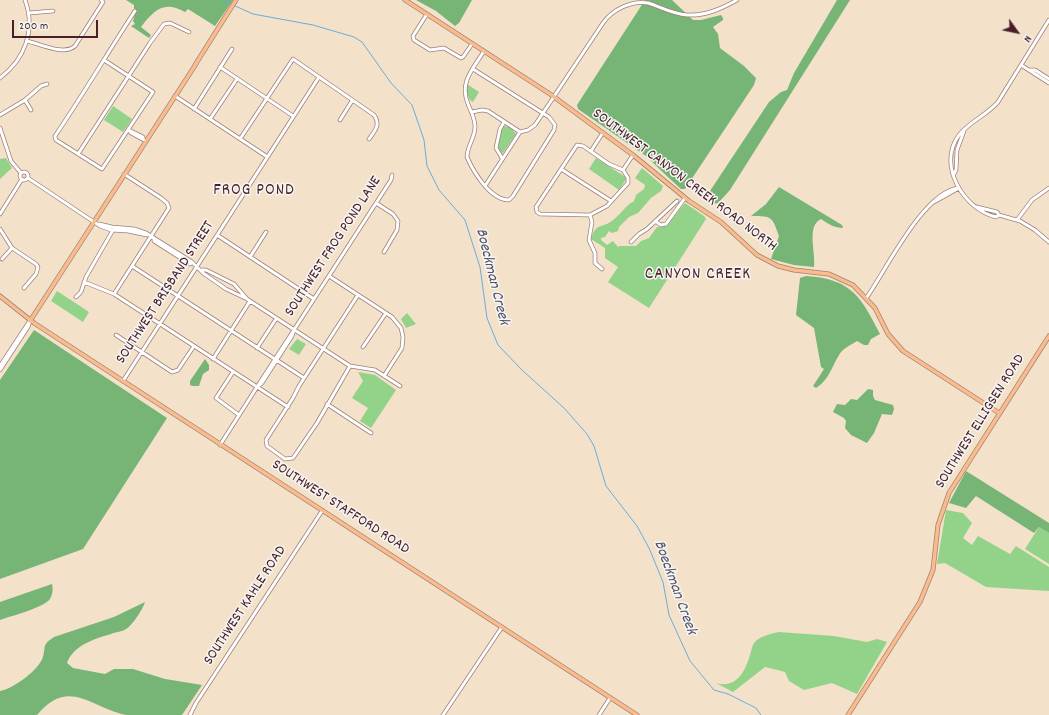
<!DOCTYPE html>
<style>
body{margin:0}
#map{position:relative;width:1049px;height:715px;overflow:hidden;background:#f3e1c9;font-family:Dekko,sans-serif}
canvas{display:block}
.north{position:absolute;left:997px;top:12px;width:40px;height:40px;-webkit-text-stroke:3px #f6f6f2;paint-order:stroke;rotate:123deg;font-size:11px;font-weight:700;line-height:16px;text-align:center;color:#4a1f2b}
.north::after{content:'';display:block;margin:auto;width:14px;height:18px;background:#4a1f2b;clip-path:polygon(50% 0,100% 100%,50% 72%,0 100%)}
.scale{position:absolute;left:12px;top:20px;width:86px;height:18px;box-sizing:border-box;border:2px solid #4a1f2b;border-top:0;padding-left:5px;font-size:12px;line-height:14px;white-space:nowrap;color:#4a1f2b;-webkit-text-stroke:3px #f6f6f2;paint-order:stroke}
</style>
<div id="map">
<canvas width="1049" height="715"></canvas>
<div class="north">N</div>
<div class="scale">200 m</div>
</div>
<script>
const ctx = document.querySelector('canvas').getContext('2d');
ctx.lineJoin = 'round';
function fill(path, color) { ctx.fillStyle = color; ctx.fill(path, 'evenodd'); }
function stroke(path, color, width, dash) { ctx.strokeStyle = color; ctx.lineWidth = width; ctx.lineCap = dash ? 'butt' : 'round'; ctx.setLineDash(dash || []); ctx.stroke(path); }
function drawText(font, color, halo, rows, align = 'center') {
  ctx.font = font + ' Dekko,sans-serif'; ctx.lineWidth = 3; ctx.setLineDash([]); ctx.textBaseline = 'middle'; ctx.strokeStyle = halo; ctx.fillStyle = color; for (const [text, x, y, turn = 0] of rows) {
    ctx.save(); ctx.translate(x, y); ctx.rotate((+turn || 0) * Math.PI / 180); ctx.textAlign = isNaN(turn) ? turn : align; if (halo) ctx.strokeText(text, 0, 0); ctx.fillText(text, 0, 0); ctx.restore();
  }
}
const green = new Path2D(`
 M467 84 479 92 473 102 470 100 466 92Z
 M113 106 132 119 123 132 104 120Z
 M503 126 510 127 516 134 503 153 498 152 499 138Z
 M6 158 12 168 0 179V159Z
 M596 158 627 178 619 190 589 169Z
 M642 168 663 186 661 191 651 198 638 213 629 217 619 227 618 231 612 233 609 231 605 237 601 238V240L607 245 613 241 618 247 620 246H636L641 241 649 238 657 227 666 226 685 203 704 216 706 219 649 308 608 282 618 267 605 258V248L591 239C596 222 602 229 613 220 621 214 625 206 634 201L636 195 644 189 645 185 635 178Z
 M57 291 89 312 83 322 51 301Z
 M407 313 416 324 406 328 401 319Z
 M297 339 306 344 299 355 289 349Z
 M358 372 375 375 396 390 371 428 360 421 368 408 352 398 363 381Z
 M946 510 963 513 972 523 963 538 972 545 978 536 1010 554 1016 546 1049 567V591L986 587 945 563 937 564Z
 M1039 527 1049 533V564L1025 549Z
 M779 632 834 636 867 642 877 639 887 642 857 694 832 683 804 690 789 681 785 672 765 667 733 692 716 683C736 689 745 672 750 655 751 652 752 646 754 643 760 636 770 634 779 632Z`);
const forest = new Path2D(`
 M126 0H233L215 26 188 9 185 12C164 0 154 10 141 27L151 35 149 38 131 26 135 24 133 21 136 10 134 8V5Z
 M416 0H472L459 23 455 26 436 11Z
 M645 0H672L693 20H701L721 15 723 18V20L713 27 718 34 720 48 744 66 756 78 754 85 685 189H681L669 178 646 156 578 109 577 105Z
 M837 0H850L730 190 718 203 713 204 707 200 708 194 769 102 781 92 787 90 794 73Z
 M779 187 842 225 843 228C835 228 828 224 821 219 806 226 816 252 814 267L794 265 771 259 779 236C772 217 773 216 751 216L766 204Z
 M806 276C852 279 861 297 880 334L871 339 868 345H864L857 341C851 345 843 348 839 355 832 366 829 380 816 388L813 386 824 369 821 367 814 328 796 315 800 278Z
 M34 330 167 418 83 549 0 579V380Z
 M205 359 209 365V370L203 374 199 386H193L190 385V381Z
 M868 389 873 390V396L875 400 893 405 894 409 892 415 882 414 874 433 867 443 851 435 845 428 846 421 844 418 833 412 837 404 845 405 851 399 857 400Z
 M966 471 1049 523V533L1039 527 1034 533 976 496 966 508 949 503Z
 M52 584C53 589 53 594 50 599 43 608 11 616 0 620V602Z
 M145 602C143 609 132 626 126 629 122 632 115 632 111 634 93 639 73 646 67 663L73 668 105 674 114 669H133L165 679 202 685 182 715C167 715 140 715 126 715 90 707 68 677 37 715H0V691C13 689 39 670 43 657 46 645 42 645 54 637L114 617Z`);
const stream = new Path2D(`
 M222 0 253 14 313 25 354 37 362 42 391 83 412 105 424 140 427 166 439 190 465 220 480 267 487 318 498 345 522 370 564 408 587 434 594 446 606 486 637 526 649 548 663 582 669 615 690 661 714 690 728 694 756 708 761 715`);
const minor = new Path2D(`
 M29 13 53 11
 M427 14 413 36 414 40 430 50 444 48 461 58 463 57 472 44
 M27 41C40 44 64 56 75 46L103 2 101 0
 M104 60 153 92 102 169 56 140 55 137V136C83 95 108 52 135 11
 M1021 65 1049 83
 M220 67 293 116
 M473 69 549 117 555 125 554 130 513 196 509 200C490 200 473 171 467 157 467 146 475 138 475 127 475 118 471 112 468 104 459 82 473 69 484 51
 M1030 70H1035L1049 79
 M0 78C25 59 36 30 25 0
 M175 96 266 156
 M25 100 31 110
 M194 109 232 49
 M472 112 482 110 488 111 520 132
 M0 115 25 100 41 86 47 84
 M210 119 237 79
 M340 120 352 101
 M0 128 11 161 21 173
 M129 130 131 133 146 141
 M129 130 143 137V139
 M520 132 528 130 535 125 603 23C612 10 631 0 648 3 661 7 672 14 687 15 705 16 721 9 737 0
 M240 139 293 59 374 115C381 124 375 131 369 139
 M577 145 583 146 609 164 623 170 628 178V183L607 206 590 215 540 214 537 212 536 207Z
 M591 151 602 134
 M78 154 150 43 164 24 170 23 189 32
 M502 158 496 148 500 129 504 122
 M561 169 611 201
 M623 170 633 155
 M20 176a4 4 0 1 1 8 0a4 4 0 1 1-8 0Z
 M954 174 956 170 957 150 964 131
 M28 178 100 226 111 230 128 231 147 235
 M485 186 520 132
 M934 202 959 188
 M376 203 393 214 398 221 397 230 384 252
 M977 207 997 212 999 215 1020 221 1035 230 1049 242
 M0 214 22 179
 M590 215 592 222 589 240 595 253V263L602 269
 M999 215 996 217C965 210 936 166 959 135 969 122 987 115 998 102L1049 20
 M1017 220 1032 200 1049 188
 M655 221 661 225 666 224 685 198
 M99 224 112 227 134 229 146 233 192 262 203 273 226 289 247 299 350 366 375 370 400 386
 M0 229 12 248 36 264 38 267 36 274 24 288
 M217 235 314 299
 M154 239V241L190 264 192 263
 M631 242 639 234 647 229 677 201
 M250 257 266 232
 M2 259 12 248
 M132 266 304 378
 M201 270H206L234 284 247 299
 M329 276 392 317 401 328 403 337 402 348 384 376
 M84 282 114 294 288 407
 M114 294 169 208 167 203 161 198 124 174
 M76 297 81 292 86 277 113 230
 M867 297C886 270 924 191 959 188
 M294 330 292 336 262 383 257 387 391 180 392 175
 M116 335 172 372 178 370 194 346
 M363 347 386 313
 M257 348 276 319
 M213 359 250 301
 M0 366 29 322
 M350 366 317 423 293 458 285 459 267 446 266 440 293 398 299 386 358 295
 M0 370 28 327 30 321
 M233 372 216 398 239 415
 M123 381 319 77
 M327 404 371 433
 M220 445 257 387
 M190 715 196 703 322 511
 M443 715 502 627
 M599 715 610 698`);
const major = new Path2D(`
 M405 0 550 94 633 155 689 201 721 222 757 255 778 266 794 270 829 274 853 285 875 308 888 334 903 351 999 413
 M195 65 236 0
 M0 296 34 323 637 715
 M30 321 196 64
 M848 715 920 602 933 570 938 525 949 493 1049 336`);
const streetNames = [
 ["SOUTHWEST CANYON CREEK ROAD NORTH",684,181,37],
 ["SOUTHWEST FROG POND LANE",334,247,-57],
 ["SOUTHWEST BRISBAND STREET",166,293,-57],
 ["SOUTHWEST ELLIGSEN ROAD",981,422,-58],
 ["SOUTHWEST STAFFORD ROAD",340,508,33],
 ["SOUTHWEST KAHLE ROAD",246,606,-57]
];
const waterNames = [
 ["Boeckman Creek",491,277,76],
 ["Boeckman Creek",674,588,70]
];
const quarterNames = [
 ["FROG POND",254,192],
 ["CANYON CREEK",698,276]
];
fill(green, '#93d389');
fill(forest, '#76b575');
stroke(stream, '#67addd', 1);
stroke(minor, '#9e807a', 4.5);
stroke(major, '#9e807a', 5);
stroke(minor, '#fff', 3);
stroke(major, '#fabc8b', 3.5);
drawText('15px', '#4a1f2b', '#f6f6f2', streetNames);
drawText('italic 16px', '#545169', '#f6f6f2', waterNames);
ctx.letterSpacing = '1px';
drawText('17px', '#4a1f2b', '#f6f6f2', quarterNames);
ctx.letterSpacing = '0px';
</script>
